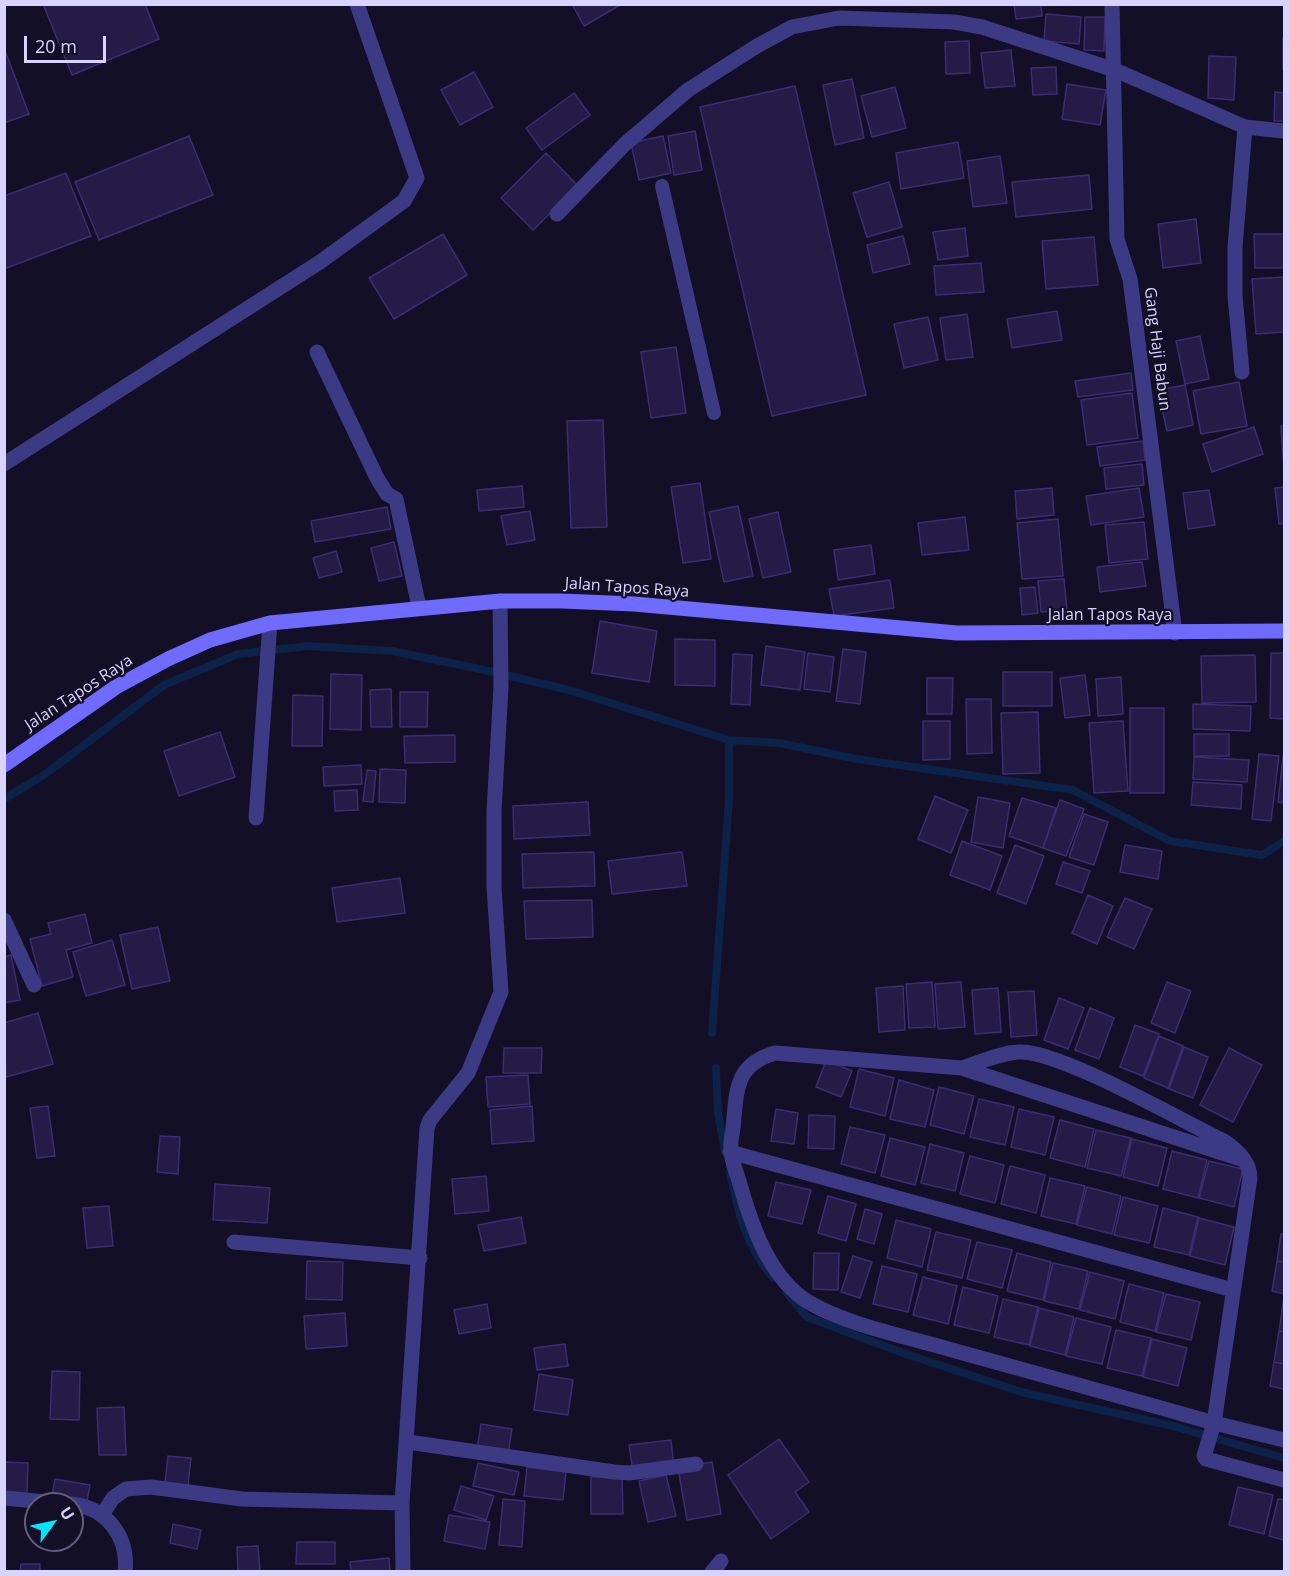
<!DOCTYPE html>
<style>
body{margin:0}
#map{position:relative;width:1289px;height:1576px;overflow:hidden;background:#130f26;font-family:"Open Sans",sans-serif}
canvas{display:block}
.frame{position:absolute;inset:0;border:6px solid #d9d4ff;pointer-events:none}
.north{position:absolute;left:24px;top:1492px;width:60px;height:60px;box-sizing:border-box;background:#130f26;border:2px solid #625e7d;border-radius:50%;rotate:57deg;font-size:16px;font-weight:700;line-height:24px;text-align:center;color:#d9d4ff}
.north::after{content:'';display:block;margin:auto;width:21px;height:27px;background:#00e5ff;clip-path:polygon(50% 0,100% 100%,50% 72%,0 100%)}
.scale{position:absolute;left:24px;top:36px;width:82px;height:27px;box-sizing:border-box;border:3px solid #d9d4ff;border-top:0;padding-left:8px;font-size:18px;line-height:21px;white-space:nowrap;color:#d9d4ff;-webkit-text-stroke:4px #130f26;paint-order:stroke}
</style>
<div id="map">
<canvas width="1289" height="1576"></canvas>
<div class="frame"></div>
<div class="north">U</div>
<div class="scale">20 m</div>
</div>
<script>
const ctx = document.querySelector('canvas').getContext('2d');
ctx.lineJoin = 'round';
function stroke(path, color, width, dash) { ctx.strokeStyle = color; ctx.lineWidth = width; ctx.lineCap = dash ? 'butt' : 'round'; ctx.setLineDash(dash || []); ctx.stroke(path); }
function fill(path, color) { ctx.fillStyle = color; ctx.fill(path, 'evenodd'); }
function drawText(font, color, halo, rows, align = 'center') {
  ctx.font = font + ' "Open Sans",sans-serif'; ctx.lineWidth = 4.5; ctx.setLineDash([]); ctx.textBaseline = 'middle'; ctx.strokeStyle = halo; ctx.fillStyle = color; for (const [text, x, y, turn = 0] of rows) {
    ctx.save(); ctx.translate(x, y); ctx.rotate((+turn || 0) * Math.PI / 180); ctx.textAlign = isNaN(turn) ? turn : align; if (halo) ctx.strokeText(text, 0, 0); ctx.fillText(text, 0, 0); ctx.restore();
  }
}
const stream = new Path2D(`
 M4 799 44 775 164 685 238 654 308 646 392 651 480 669 569 690 729 740 779 743 857 759 1073 790 1170 841 1262 855 1284 841
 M712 1033 729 800V740
 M716 1068 718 1113 725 1151
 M730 1172C738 1213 746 1246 773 1278
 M786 1292 807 1317 903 1353 1021 1392 1173 1426 1284 1458`);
const building = new Path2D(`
 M43 4H145L159 39 72 75Z
 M572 4H622L584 26Z
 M1014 4H1041L1042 16 1016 19Z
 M1046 14 1081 17 1079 44 1044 41Z
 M1085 17H1105L1104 51 1084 50Z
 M1283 38H1284V70H1283Z
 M969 41 970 73 946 74 945 42Z
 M4 48 29 114 4 123Z
 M1011 50 1015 86 985 88 981 53Z
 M1209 56 1236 57 1234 100 1208 98Z
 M1056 67 1057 94 1033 95 1031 68Z
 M474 72 493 107 460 125 441 90Z
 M852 79 864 138 835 145 823 85Z
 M1067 84 1106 90 1100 125 1062 119Z
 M795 86 866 395 772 416 700 107Z
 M895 87 906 128 872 137 861 96Z
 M1275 92 1284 93V121H1274Z
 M574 93 590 115 542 150 526 128Z
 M695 131 702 170 674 175 668 136Z
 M189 136 213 195 99 240 75 182Z
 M663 136 671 173 639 180 631 143Z
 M958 142 964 178 901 189 896 153Z
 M546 153 578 186 533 230 501 198Z
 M1000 156 1007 203 973 207 967 161Z
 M66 173 91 236 4 269V196Z
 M1089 175 1092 209 1016 217 1012 182Z
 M889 182 902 227 867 237 853 193Z
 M1196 219 1201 263 1163 268 1158 224Z
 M965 228 968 256 938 260 933 232Z
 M443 234 467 275 394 319 369 278Z
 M1254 234H1284V268H1255Z
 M903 236 910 264 873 273 867 245Z
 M1094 237 1098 285 1046 289 1042 241Z
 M981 263 984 292 936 295 934 266Z
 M1284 277V332L1256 334 1252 279Z
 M1057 311 1062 340 1012 348 1007 319Z
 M967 314 973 357 946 360 940 318Z
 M928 317 938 360 904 368 894 324Z
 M1200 336 1209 379 1185 384 1176 341Z
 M676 347 686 413 651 418 641 352Z
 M1131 373 1133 390 1078 397 1075 381Z
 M1239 382 1247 426 1201 434 1193 391Z
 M1185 385 1193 425 1167 431 1158 390Z
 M1132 393 1138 438 1087 445 1081 400Z
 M603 420 607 527 571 528 567 421Z
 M1281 426H1284V472Z
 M1254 427 1263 454 1212 472 1203 444Z
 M1143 441 1145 460 1100 466 1097 447Z
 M1142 464 1144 485 1106 489 1104 468Z
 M700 483 711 559 683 563 671 487Z
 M522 486 524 507 479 511 477 490Z
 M1284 487V524H1279L1275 488Z
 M1052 488 1054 515 1017 519 1015 491Z
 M1139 488 1144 517 1091 525 1086 496Z
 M1209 490 1215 525 1188 529 1183 493Z
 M738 506 753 576 724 582 709 512Z
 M387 507 391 529 315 542 311 521Z
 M530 511 535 540 507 545 501 516Z
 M778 512 791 572 763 578 749 519Z
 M965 517 969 550 922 555 918 523Z
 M1058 519 1063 576 1022 579 1017 523Z
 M1144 522 1148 559 1109 563 1105 525Z
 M394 542 402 576 379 581 371 548Z
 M871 545 875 574 838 580 834 550Z
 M336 551 342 572 319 578 313 558Z
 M1142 562 1146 586 1100 592 1097 567Z
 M1064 579 1067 610 1041 612 1038 581Z
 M890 580 894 608 834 616 829 589Z
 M1035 587 1038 613 1022 615 1020 588Z
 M600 621 657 631 649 682 592 673Z
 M675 639 715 640V686L675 685Z
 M766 646 805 652 800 690 761 685Z
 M843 649 866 652 860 704 836 701Z
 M808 653 834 657 830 692 804 689Z
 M1271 653H1284V719L1270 718Z
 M733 654 752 655 750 705 731 704Z
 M1255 655 1256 702 1202 703 1201 656Z
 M1003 672H1052V706H1003Z
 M331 674 362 675 361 730 330 729Z
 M1085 675 1090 715 1065 718 1060 678Z
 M1121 677 1123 714 1098 716 1096 679Z
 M927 678H953L952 714H927Z
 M391 689 392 727H371L370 690Z
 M400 692H428L427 727H400Z
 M293 695 323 696 322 746H292Z
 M966 699H991L992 753 967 754Z
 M1193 704 1251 706 1250 731 1193 729Z
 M1130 708H1164V793H1130Z
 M1038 712 1040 773 1003 774 1001 713Z
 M923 721H950V759L923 760Z
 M1123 721 1128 791 1094 793 1089 723Z
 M220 732 235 777 179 796 164 751Z
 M1194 734H1229V756H1194Z
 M455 735V762L405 763 404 736Z
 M1284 748V803L1278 802Z
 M1259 754 1279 756 1271 821 1252 819Z
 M1194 757 1249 760 1247 782 1193 779Z
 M361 765 362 784 324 786 323 767Z
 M380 769 406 770 405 803 379 802Z
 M367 770 376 771 373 802 363 801Z
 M1193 782 1242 785 1241 809 1191 805Z
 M357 790 358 810 335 811 334 791Z
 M935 796 968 810 951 853 918 839Z
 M978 797 1010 803 1003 848 971 842Z
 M1022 798 1056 808 1043 848 1009 836Z
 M1060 800 1084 809 1066 856 1043 848Z
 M588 802 590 835 514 839 513 806Z
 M1084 814 1108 822 1094 865 1069 857Z
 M962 841 1002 856 990 890 950 875Z
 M1015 845 1044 856 1026 904 997 893Z
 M1125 845 1162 851 1158 879 1120 872Z
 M594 852 595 886 523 888 522 854Z
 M682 852 687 886 612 894 608 861Z
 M1063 862 1090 871 1082 893 1056 884Z
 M400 878 405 913 337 922 332 888Z
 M1088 895 1113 906 1097 944 1072 933Z
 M1125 898 1152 909 1134 949 1107 937Z
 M592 900 593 937 526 939 524 901Z
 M85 914 92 943 66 950 73 977 42 986 30 939 51 934 48 923Z
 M158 927 170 981 132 989 120 935Z
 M112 940 125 985 86 996 73 952Z
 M11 955 20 1000 4 1003V957Z
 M932 982 935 1027 909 1028 906 984Z
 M961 982 965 1027 938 1029 935 984Z
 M1167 982 1191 991 1175 1033 1151 1023Z
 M903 986 905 1030 879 1032 876 988Z
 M998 988 1001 1032 975 1034 972 990Z
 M1034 991 1037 1035 1011 1037 1008 992Z
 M1059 998 1084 1008 1068 1049 1044 1040Z
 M1090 1008 1114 1018 1099 1059 1075 1050Z
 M38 1013 53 1064 6 1077 4 1023Z
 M1135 1025 1159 1034 1143 1076 1120 1067Z
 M1159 1036 1183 1046 1168 1088 1144 1078Z
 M1184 1047 1208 1057 1193 1098 1169 1089Z
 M504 1048H542L541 1073H503Z
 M1229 1048 1262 1065 1233 1122 1200 1105Z
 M826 1060 852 1071 841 1097 816 1087Z
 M859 1069 894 1078 885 1116 850 1107Z
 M528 1075 530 1104 488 1107 486 1077Z
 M899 1080 934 1090 925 1127 890 1119Z
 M939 1087 974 1096 964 1134 930 1125Z
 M979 1099 1014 1107 1005 1145 970 1137Z
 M48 1106 55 1156 37 1158 30 1108Z
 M532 1106 534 1141 492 1144 490 1110Z
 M776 1109 798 1113 794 1144 771 1141Z
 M1019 1109 1054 1117 1045 1155 1011 1147Z
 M809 1115 835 1116 834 1149 808 1148Z
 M1060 1120 1094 1129 1085 1167 1050 1158Z
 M850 1127 885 1135 875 1173 841 1164Z
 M1096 1130 1131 1138 1121 1176 1087 1168Z
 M160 1136 180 1137 178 1174 157 1172Z
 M890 1138 925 1147 915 1185 881 1176Z
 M1132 1139 1167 1148 1158 1186 1123 1177Z
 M930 1144 964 1153 955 1191 921 1183Z
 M1172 1151 1207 1160 1198 1198 1163 1189Z
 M970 1156 1004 1165 995 1203 960 1194Z
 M1209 1161 1243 1169 1234 1207 1199 1198Z
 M1010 1166 1045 1175 1036 1213 1001 1204Z
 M486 1176 489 1211 455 1214 452 1179Z
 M1050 1178 1085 1186 1076 1224 1041 1216Z
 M776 1182 811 1190 802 1224 768 1216Z
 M215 1184 270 1188 267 1223 213 1220Z
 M1087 1187 1121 1196 1112 1234 1077 1225Z
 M828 1196 856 1204 846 1241 818 1233Z
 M1123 1197 1158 1206 1149 1243 1114 1235Z
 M109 1206 113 1246 87 1248 83 1208Z
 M1163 1208 1198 1217 1189 1255 1154 1247Z
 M865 1209 882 1214 874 1244 857 1239Z
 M521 1217 526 1243 484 1251 478 1225Z
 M1199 1218 1234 1227 1225 1265 1190 1256Z
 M896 1220 931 1229 922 1267 887 1258Z
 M936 1232 971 1240 962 1278 927 1270Z
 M1281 1234H1284V1262L1277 1261Z
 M977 1242 1012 1250 1002 1288 967 1279Z
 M814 1253H839L838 1290 813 1289Z
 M1017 1253 1051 1262 1043 1300 1007 1291Z
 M853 1256 872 1262 860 1298 841 1292Z
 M307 1261 343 1262 342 1300 306 1299Z
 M1277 1261 1284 1262V1294L1272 1291Z
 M1053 1263 1088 1271 1079 1309 1044 1301Z
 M882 1266 917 1274 908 1312 873 1304Z
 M1090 1272 1124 1281 1115 1319 1080 1310Z
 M923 1277 957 1286 948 1324 913 1315Z
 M1129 1284 1164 1293 1155 1331 1120 1322Z
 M963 1287 998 1296 989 1333 954 1325Z
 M1166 1294 1200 1302 1191 1340 1156 1332Z
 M1284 1297V1332L1279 1331Z
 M1003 1299 1038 1307 1029 1345 994 1337Z
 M487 1304 491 1328 459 1334 454 1310Z
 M1039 1308 1074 1317 1065 1355 1030 1346Z
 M345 1313 347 1346 306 1349 304 1316Z
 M1076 1318 1111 1327 1102 1364 1066 1356Z
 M1116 1330 1151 1338 1142 1376 1107 1368Z
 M1279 1331 1284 1332V1364L1274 1362Z
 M1152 1339 1187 1348 1178 1386 1143 1377Z
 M565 1344 568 1366 537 1370 534 1348Z
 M1274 1362 1284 1364V1389L1270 1386Z
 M52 1371 80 1372 79 1420 50 1419Z
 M539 1374 573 1380 568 1415 534 1410Z
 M124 1407 126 1455H99L97 1408Z
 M481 1424 512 1429 508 1454 477 1449Z
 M779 1439 809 1482 795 1492 809 1512 771 1539 728 1475Z
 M671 1440 674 1466 633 1471 629 1445Z
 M168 1456 191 1458 188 1485 165 1483Z
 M4 1462 28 1463 27 1493 4 1492Z
 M712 1462 721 1514 687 1520 678 1468Z
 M478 1463 519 1472 514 1495 473 1486Z
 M527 1467 566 1472 563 1500 524 1496Z
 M666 1475 676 1516 648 1522 639 1481Z
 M591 1477H622L623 1514H591Z
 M55 1479 90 1485 87 1501 52 1495Z
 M461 1486 494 1496 486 1520 454 1510Z
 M1238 1487 1273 1495 1264 1534 1229 1525Z
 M503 1499 525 1501 522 1547 499 1545Z
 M1278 1499 1284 1500V1540L1269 1536Z
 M449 1515 490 1522 485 1549 444 1541Z
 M173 1524 201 1530 197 1549 170 1543Z
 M297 1542H335V1564H296Z
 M258 1546 260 1572H238L237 1547Z
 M389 1558 390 1572H351L350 1562Z
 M21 1564H40V1572H20Z`);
const service = new Path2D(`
 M662 186 714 413`);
const minor = new Path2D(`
 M1112 4 1117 239 1130 279 1175 633
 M557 214 625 144 688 90 757 46 792 27 839 18 954 22 982 27 1115 70 1245 127 1284 131
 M317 352 377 478 387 494 396 499 419 607
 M1242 372 1235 296V247L1245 127
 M4 464 320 262 404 201 417 178 357 4
 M256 818 270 623
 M4 920 34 985
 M962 1068C980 1062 1000 1053 1019 1052 1059 1050 1182 1121 1224 1141 1236 1149 1250 1162 1250 1178L1214 1423C1127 1398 1040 1374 952 1350 908 1337 850 1326 810 1303 769 1279 751 1224 739 1181 736 1171 731 1160 731 1150 730 1143 732 1135 733 1128 737 1091 734 1065 775 1053L962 1068 1244 1160
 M730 1152 1233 1290
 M234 1242 420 1258
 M1284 1440 1214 1423 1204 1456 1206 1459 1284 1480
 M408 1442 614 1472 629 1473 696 1464
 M4 1498 67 1504
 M72 1504C107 1508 129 1537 125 1572
 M102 1515 113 1498 126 1489 151 1487 242 1499 402 1503
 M403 1572 402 1503 427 1128 430 1120 468 1073 501 992 494 887V811L501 687 500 601
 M712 1572 721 1561`);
const secondary = new Path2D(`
 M4 765 116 687 168 659 210 640 270 623 500 601H562L634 604 957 633 1284 631`);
const streetNames = [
 ["Gang Haji Babun",1157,349,83],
 ["Jalan Tapos Raya",627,588,4],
 ["Jalan Tapos Raya",1110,615],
 ["Jalan Tapos Raya",79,693,-33]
];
stroke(stream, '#0c2248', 8);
fill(building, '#241b47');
stroke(building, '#3b2d73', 1.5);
stroke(service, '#3d3a85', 14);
stroke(minor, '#3d3a85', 15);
stroke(secondary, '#6f6bff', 15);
drawText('16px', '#d9d4ff', '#130f26', streetNames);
</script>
